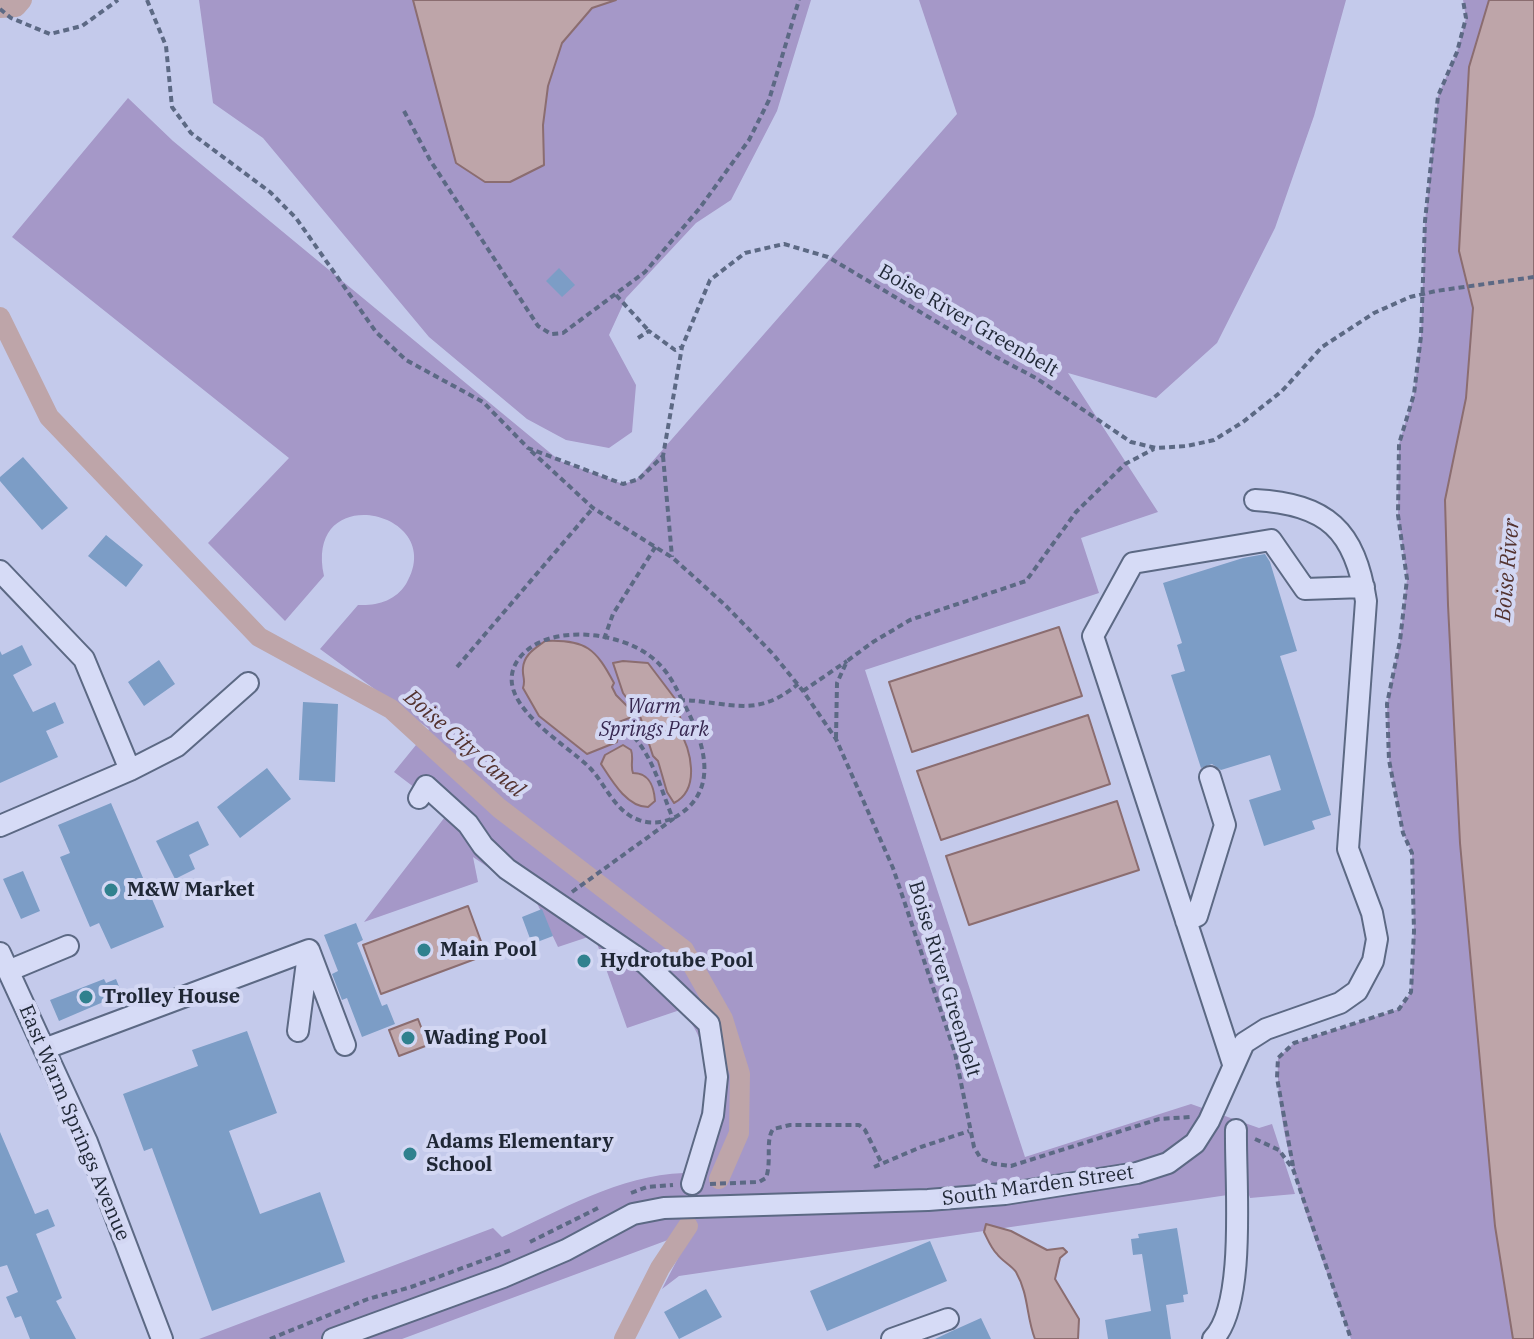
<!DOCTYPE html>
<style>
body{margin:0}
canvas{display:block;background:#c4caeb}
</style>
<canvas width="1534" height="1339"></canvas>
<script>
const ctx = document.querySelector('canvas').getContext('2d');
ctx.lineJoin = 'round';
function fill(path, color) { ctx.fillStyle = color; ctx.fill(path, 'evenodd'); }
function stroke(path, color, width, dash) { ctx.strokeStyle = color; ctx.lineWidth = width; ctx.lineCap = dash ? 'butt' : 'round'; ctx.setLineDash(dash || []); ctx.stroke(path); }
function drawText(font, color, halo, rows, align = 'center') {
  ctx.font = font + ' "IBM Plex Serif",serif'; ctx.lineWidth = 8; ctx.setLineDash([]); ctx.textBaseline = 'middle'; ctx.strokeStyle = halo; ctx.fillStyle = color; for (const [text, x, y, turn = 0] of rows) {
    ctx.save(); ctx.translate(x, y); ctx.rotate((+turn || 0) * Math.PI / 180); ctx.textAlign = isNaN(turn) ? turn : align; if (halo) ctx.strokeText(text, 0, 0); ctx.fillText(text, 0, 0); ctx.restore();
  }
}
const green = new Path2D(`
 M199 0H811L777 111 731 200 696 223 626 298 609 335 636 385 632 432 609 448 566 440 527 419 429 337 263 138 213 103Z
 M919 0H1346L1314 116 1275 228 1217 343 1156 398 1068 373 1158 512 1081 538 1099 593 865 670 1025 1157 1191 1104 1259 1128 1272 1124 1295 1194 1250 1198 1248 1192 679 1276 662 1289 692 1231 402 1339H199L493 1228 502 1237C560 1211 619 1175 684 1173 700 1122 726 1054 680 1010L627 1028 594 935 558 947 535 899 473 857 478 882 364 922 448 813 394 772 429 729 320 649 358 605C377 606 395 601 406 584 450 511 303 478 324 576L285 621 208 543 289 458 12 237 128 98 173 141 560 461 623 484 636 480 957 114Z
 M1463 0H1489L1469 67 1459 251 1473 308 1466 398 1445 500 1448 605 1460 843 1495 1226 1513 1339H1351C1322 1255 1274 1147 1278 1058L1294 1043 1399 1009 1411 992 1414 931 1412 853 1403 833 1389 760 1387 704 1400 641 1407 579 1398 515 1399 444 1414 394 1421 336 1425 221 1438 96 1457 52 1466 18Z`);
const water = new Path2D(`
 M413 0H616L592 8 562 43 548 86 543 125 544 165 510 182H485L456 163Z
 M1489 0H1534V1339H1513L1495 1226 1460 843 1448 605 1445 500 1466 398 1473 308 1459 251 1469 67Z
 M1059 627 1082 696 912 752 889 682Z
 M545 641C586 639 596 649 614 683L612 687 616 695 632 711V717L619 722 617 742 587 754 539 716 523 688C526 679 522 677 523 668 524 654 536 648 545 641Z
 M623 661 648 663 676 700 681 721 678 728C691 749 701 789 674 803L667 792 658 761 653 756 640 716 623 693 613 663Z
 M1088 715 1110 784 941 840 917 771Z
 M623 745 631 750C634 758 630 766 633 773 650 773 654 787 655 801L648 807C627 807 612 781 601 764L605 755Z
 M1117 801 1139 870 969 925 946 856Z
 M468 906 486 955 381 994 363 945Z
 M418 1019 428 1045 399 1056 389 1030Z
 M986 1224 1011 1231 1047 1250 1063 1248 1067 1252 1060 1258 1055 1279 1079 1319 1078 1339H1035C1026 1316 1029 1295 1016 1272 1011 1265 1002 1261 997 1254 991 1248 988 1240 984 1232Z`);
const canal = new Path2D(`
 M0 8 16 7 22 0
 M0 317 49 417 259 637 391 709 499 808 684 950 723 1019 740 1074 739 1133 719 1179
 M624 1339 660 1268 688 1226`);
const building = new Path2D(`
 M559 268 575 285 562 297 546 281Z
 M23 457 68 508 42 530 0 481V477Z
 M106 535 143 565 126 587 88 556Z
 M1265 554 1270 562 1297 651 1280 656 1331 815 1312 821 1315 829 1264 846 1249 800 1281 790 1270 755 1221 770 1212 764 1201 768 1171 675 1185 671 1177 645 1182 643 1163 583 1243 558Z
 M22 645 32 665 13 675 33 712 55 702 64 723 46 731 58 757 0 783V651L2 655Z
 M159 660 175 684 144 706 128 682Z
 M303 702 338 704 335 782 299 780Z
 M267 768 291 799 240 838 217 807Z
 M111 803 164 927 111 949 99 923 90 927 60 857 70 853 58 825Z
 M198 821 209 845 189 855 195 869 175 879 156 841Z
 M23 871 40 911 21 919 3 879Z
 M542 909 553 936 532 944 522 917Z
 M356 923 363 940 357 943 382 1006 387 1004 395 1024 362 1037 347 998 342 1000 332 974 338 971 324 935Z
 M104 979 106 983 116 979 122 994 59 1021 50 1000Z
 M247 1031 277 1113 229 1131 260 1214 320 1192 345 1262 212 1311 152 1148 144 1151 123 1094 198 1066 192 1050Z
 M0 1132 35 1214 48 1209 55 1226 36 1234 62 1298 56 1301 76 1339H30L21 1316 15 1318 6 1297 18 1292 7 1265 0 1267Z
 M1177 1228 1188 1294 1183 1295 1184 1302 1166 1305 1171 1339H1108L1105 1320 1151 1311 1142 1254 1133 1255 1131 1239 1139 1238 1138 1234Z
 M930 1241 947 1281 827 1331 810 1291Z
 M706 1289 722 1317 679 1339 664 1312Z
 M981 1318 991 1339H935L952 1331Z`);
const path = new Path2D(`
 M147 0 166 46 172 107 191 133 270 192 296 218 376 332 406 360 483 402 528 448 623 484 639 479 663 456 682 347 710 280 745 253 784 244 828 257 994 356 1036 378 1131 442 1156 448 1187 446 1214 440 1243 422 1282 391 1322 347 1374 313 1410 297 1436 291 1534 277
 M0 9 11 18 50 34 82 26 118 0
 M404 111 430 160 538 326 551 334 563 333 645 272 699 209 749 140 769 100 799 0
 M616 295 649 331
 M638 338 649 331 675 350 682 347
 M531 451 593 508 673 558 724 604 773 654 803 691 836 739 893 868 955 1053 974 1147 981 1159 994 1164 1011 1166 1159 1119 1190 1117
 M663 456 672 557
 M604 639 613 614 656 546
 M457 667 593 508
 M803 691 847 661
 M682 700C674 683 666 668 650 656 619 632 550 623 521 656 484 699 567 744 590 768 606 785 615 812 639 820 652 825 669 822 680 814 722 786 701 735 682 700 732 702 756 719 798 684
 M836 738 837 683 847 661 873 642 910 620 1026 581 1076 512 1125 464 1154 449
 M572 892 673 819C661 790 653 755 630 733
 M1255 1139 1279 1150 1293 1169 1351 1339
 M1293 1166 1277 1078 1278 1058 1294 1043 1399 1009 1411 992 1414 931 1412 853 1403 833 1389 760 1387 704 1400 641 1407 579 1398 515 1399 444 1414 394 1421 336 1425 221 1438 96 1457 52 1466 18 1463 0
 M874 1167 921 1147 969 1131
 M710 1184 759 1182 766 1178C772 1161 765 1141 773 1129L790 1125H859L865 1130 882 1164
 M631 1193 647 1187 673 1185
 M530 1242 598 1208
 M270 1339 368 1299 411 1287 511 1250`);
const minor = new Path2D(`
 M0 571 84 659 130 770
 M419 798 426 786 468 824 483 846 507 869 645 963 709 1024 717 1077 713 1115 692 1184
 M0 826 130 770 177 746 248 683
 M1186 921 1197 916 1225 825 1210 777
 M0 953 87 1142 162 1339
 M8 971 68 946
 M298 1031 308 954
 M44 1049 309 950 345 1045
 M1233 1064 1093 636 1133 563 1271 540 1305 589 1364 587
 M333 1339 503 1277 566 1250 633 1214 664 1208 928 1200 1005 1194 1137 1173 1168 1163 1195 1143 1209 1121 1244 1043 1266 1029 1340 1003 1357 991 1373 961 1377 939 1372 913 1348 849 1366 601C1355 530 1327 504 1255 500
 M892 1339 948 1319
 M1213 1339C1247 1305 1235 1179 1236 1130`);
const markers = [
 [111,890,8,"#30818e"],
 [424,950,8,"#30818e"],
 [584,961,8,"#30818e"],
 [86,997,8,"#30818e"],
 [408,1038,8,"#30818e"],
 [410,1154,8,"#30818e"]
];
const streetNames = [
 ["Boise River Greenbelt",968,321,30],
 ["Boise River Greenbelt",944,979,73],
 ["East Warm Springs Avenue",74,1123,67],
 ["South Marden Street",1038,1186,-8]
];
const parkNames = [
 ["Warm",654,707],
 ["Springs Park",654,730]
];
const poiNames = [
 ["M&W Market",127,890],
 ["Main Pool",440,950],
 ["Hydrotube Pool",600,961],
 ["Trolley House",102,997],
 ["Wading Pool",424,1038],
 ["Adams Elementary",426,1142],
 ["School",426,1165]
];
const waterNames = [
 ["Boise River",1508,570,-85],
 ["Boise City Canal",464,744,41]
];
fill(green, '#a598c8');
fill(water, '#bea5a9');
stroke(water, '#8b6d70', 2);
stroke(canal, '#bea5a9', 20);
fill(building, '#7c9dc6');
stroke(minor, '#5c6984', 24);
stroke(path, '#5c6984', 4, [6, 4]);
stroke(minor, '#d6dbf6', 20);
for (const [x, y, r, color] of markers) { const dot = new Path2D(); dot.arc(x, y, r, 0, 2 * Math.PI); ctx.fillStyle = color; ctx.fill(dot); stroke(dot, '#d3d7f3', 3); }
drawText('20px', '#1f2735', '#d3d7f3', streetNames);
drawText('italic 20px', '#372750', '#d3d7f3', parkNames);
drawText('bold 20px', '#1f2735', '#d3d7f3', poiNames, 'left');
drawText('italic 22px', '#53322f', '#d3d7f3', waterNames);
</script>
